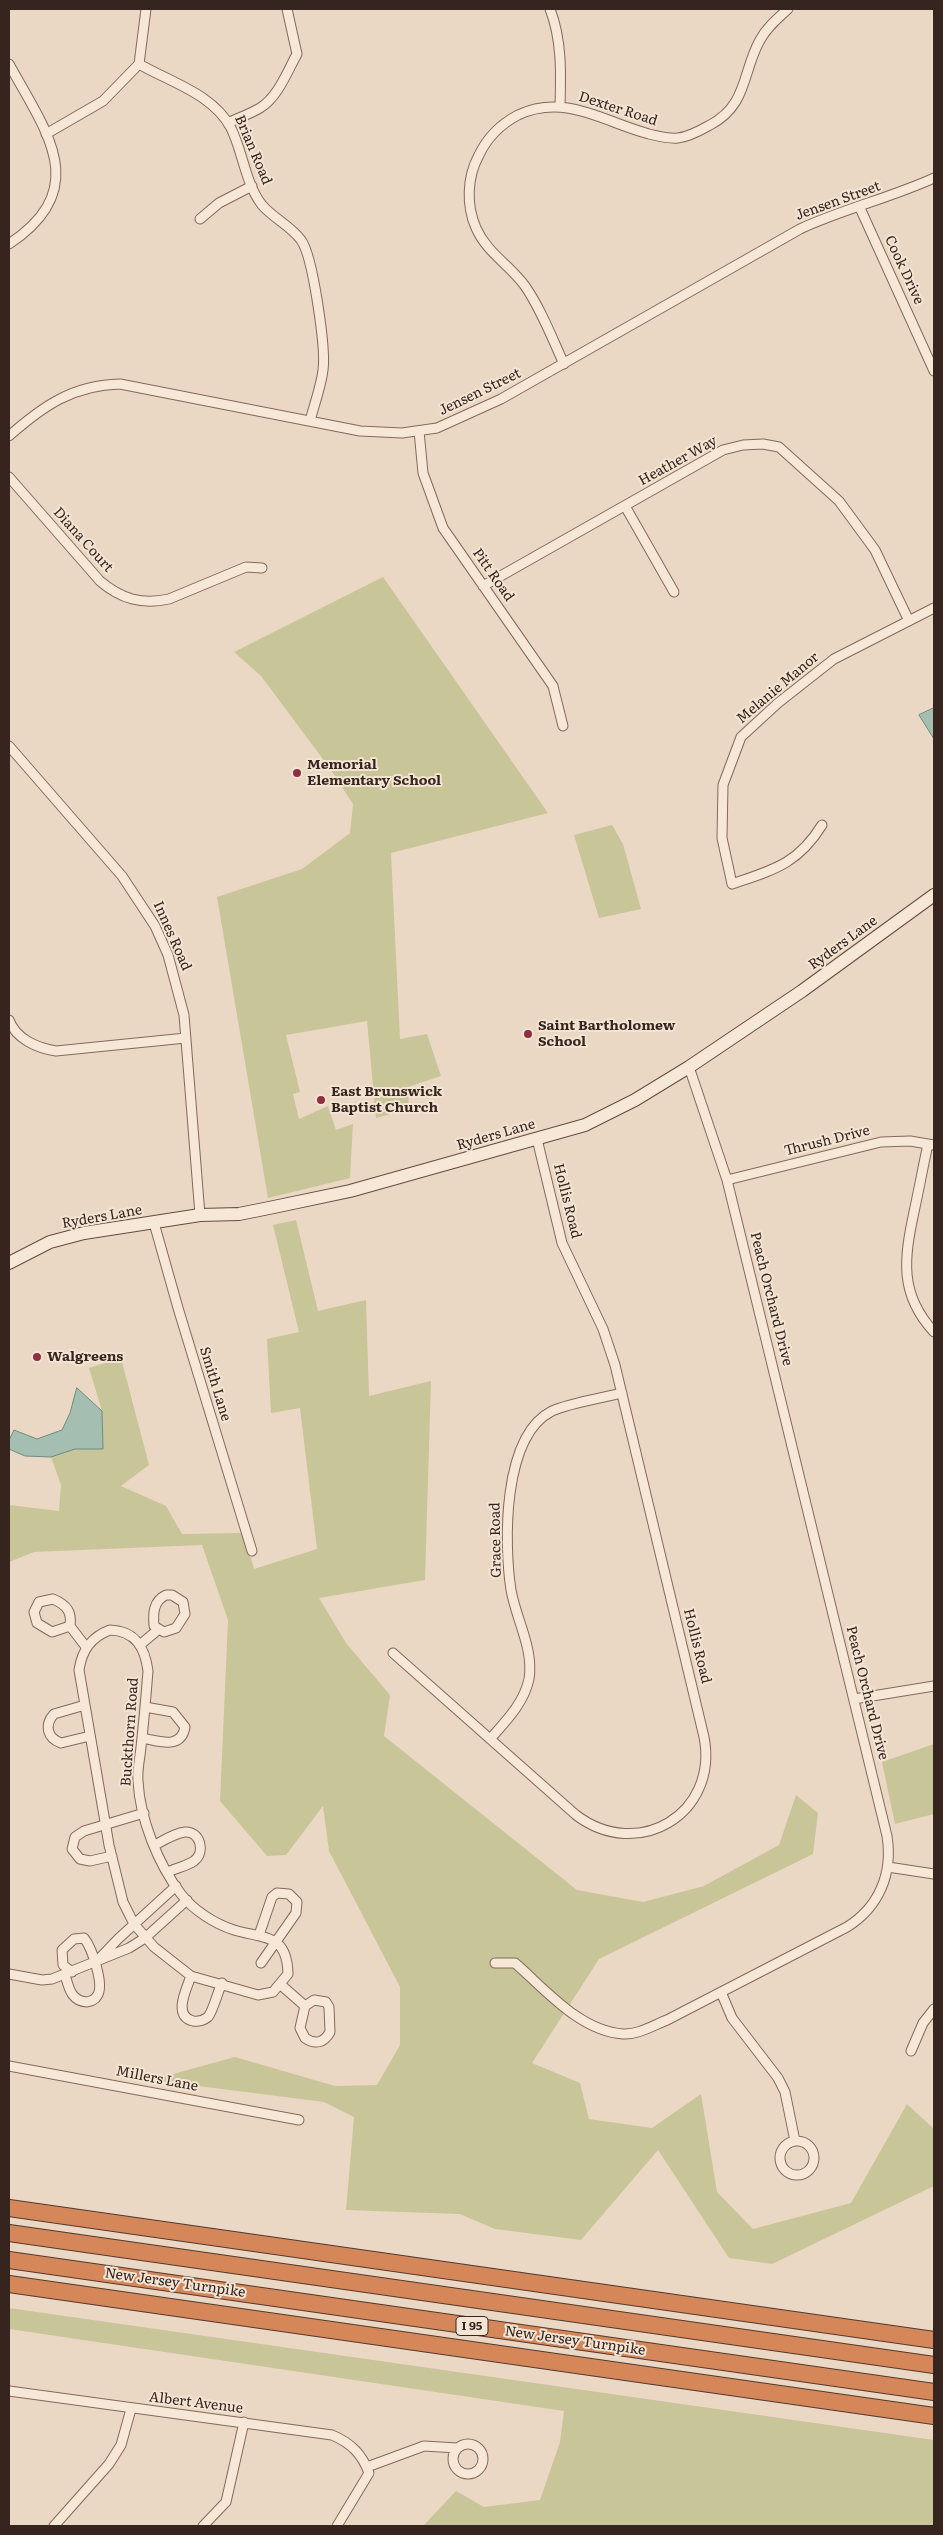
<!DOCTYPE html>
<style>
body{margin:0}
#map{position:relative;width:943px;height:2535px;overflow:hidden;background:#ebd8c4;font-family:Literata,serif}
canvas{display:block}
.frame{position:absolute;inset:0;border:10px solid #35251e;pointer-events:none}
</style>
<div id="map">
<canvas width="943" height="2535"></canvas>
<div class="frame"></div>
</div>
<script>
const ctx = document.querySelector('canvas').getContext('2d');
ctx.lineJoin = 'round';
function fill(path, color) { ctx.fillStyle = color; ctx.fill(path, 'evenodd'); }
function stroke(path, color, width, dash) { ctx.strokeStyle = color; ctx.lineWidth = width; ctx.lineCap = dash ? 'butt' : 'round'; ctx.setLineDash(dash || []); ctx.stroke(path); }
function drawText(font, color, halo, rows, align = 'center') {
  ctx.font = font + ' Literata,serif'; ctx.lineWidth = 4; ctx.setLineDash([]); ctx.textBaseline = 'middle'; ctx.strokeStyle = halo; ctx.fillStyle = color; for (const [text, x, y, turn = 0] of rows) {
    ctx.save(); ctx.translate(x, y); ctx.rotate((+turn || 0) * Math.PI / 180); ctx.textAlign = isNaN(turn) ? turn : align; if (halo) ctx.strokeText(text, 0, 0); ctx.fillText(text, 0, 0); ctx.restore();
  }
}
const green = new Path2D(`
 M383 577 548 813 391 853 400 1039 427 1034 441 1076 408 1087 409 1109 376 1118 367 1021 286 1035 300 1092 293 1094 299 1119 328 1106 336 1130 353 1124 350 1178 268 1198 217 897 302 869 350 833 353 804 331 770 261 676 234 652Z
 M612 825 623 844 641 909 599 918 574 835Z
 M296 1220 318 1311 366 1300 369 1396 431 1381 425 1580 319 1598 346 1643 390 1695 384 1736 577 1890 643 1902 704 1886 779 1845 796 1795 818 1813 813 1854 599 1959 532 2063 580 2083 589 2119 652 2128 701 2094 717 2192 753 2229 851 2203 907 2104 934 2129V2186L772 2264 729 2258 658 2150 581 2240 495 2229 460 2214 346 2210 354 2117 324 2102 151 2080 235 2057 335 2086 377 2085 400 2045V1987L329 1851 323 1806 286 1855 267 1856 220 1801 228 1620 202 1545 34 1552 9 1562V1505L59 1511 61 1485 51 1457 75 1449H103L102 1411 89 1368 121 1358 149 1465 121 1486 166 1506 182 1534 244 1533 254 1569 317 1549 300 1408 271 1413 267 1339 299 1332 273 1225Z
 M934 1744V1814L895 1824 882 1762Z
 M9 2308 934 2440V2526H423L456 2491 484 2507 540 2500 560 2442 564 2411 9 2329Z`);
const water = new Path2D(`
 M934 708V739L919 715Z
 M77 1388 102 1411 103 1449H75L51 1457 25 1456 9 1449V1440L14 1430 37 1439 62 1430 70 1413Z`);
const minor = new Path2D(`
 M550 9C562 40 561 73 560 106
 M9 64C46 132 93 188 9 244
 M139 64C170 82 213 94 231 128 243 152 245 183 262 205 273 218 291 226 301 240 313 256 326 349 323 370 321 387 314 405 310 421
 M228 123C238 118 250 114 260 108 278 97 287 72 297 54L287 9
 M46 134 103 101 139 64 146 9
 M860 208 934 371
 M200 219 219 203 252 186
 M564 364C552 338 541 309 525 286 510 265 487 253 476 228 466 205 467 177 479 155 487 138 501 124 518 115 565 93 604 122 649 134 658 136 668 139 678 138 689 137 701 130 710 125 748 105 742 72 760 40 767 27 778 18 788 9
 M419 431 423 473 443 528 553 686 563 726
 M9 436C43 406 73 385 120 384L360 431 402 433 437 428 501 399 800 229C843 209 890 198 934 178
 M9 477 100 581C121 599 142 605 169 599L246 567 262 568
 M625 506 674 592
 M483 586 723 450 743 445 763 444 779 447 839 501 875 550 909 621
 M9 746 122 876 155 926 168 955 184 1015 200 1215
 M822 825C798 864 773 870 732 884L722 838 723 785 741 737 778 703 834 659 934 608
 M9 1020C16 1039 37 1048 56 1051L186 1038
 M928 1144C923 1167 919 1189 914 1212 904 1259 899 1294 934 1332
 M727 1180 881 1142 910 1141 934 1145
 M154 1223 178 1308 252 1551
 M166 1595H172L183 1602 185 1614 176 1628 164 1632 154 1626C153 1614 153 1601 166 1595Z
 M53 1599C67 1605 72 1612 70 1626L52 1632 37 1623 34 1612 39 1602Z
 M70 1626 86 1647
 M110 1630C136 1631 145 1648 148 1671 146 1696 144 1721 141 1747 140 1758 137 1770 138 1781 140 1819 158 1864 181 1894 193 1910 215 1924 234 1930 264 1939 287 1933 288 1974L273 1992 258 1995 191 1976 154 1947 134 1924 123 1902 109 1845 79 1670C82 1650 91 1637 110 1630Z
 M141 1644 159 1629
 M393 1653 576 1815C638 1862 719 1814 704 1737L615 1365 603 1329 562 1243 537 1139
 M854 1699 934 1686
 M85 1705 54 1714C44 1725 47 1738 61 1743L90 1736
 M142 1738C159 1741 181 1750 185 1727L173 1712 145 1707
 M490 1739C506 1721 524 1703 529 1679 534 1649 516 1619 511 1590 504 1544 502 1436 552 1411 569 1403 602 1398 622 1393
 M155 1845C164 1840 175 1833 185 1832 200 1831 206 1852 194 1861 187 1866 176 1868 168 1872
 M112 1856 90 1861 80 1859 72 1849 75 1837 84 1831 144 1813
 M888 1867 934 1874
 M259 1935 272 1897 277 1893 289 1894 297 1902 296 1913 261 1963
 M96 1962 118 1939 176 1886
 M495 1963H515C546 1990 580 2031 623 2034 638 2035 654 2025 667 2020L847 1927C879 1907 893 1874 887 1836L727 1180 689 1067
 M9 1974 42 1980 52 1979 129 1948 145 1938 187 1900
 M65 1975C69 1988 71 2001 87 2002 91 2001 95 2000 97 1996 105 1986 92 1948 84 1938L74 1939 62 1950 63 1965 72 1972
 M191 1976C187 1988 172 2016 193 2021 198 2022 204 2020 208 2017 213 2011 218 1991 222 1983
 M281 1985 305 2006
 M721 1992 732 2018 778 2078 785 2092 795 2141
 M314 2000 326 2002 329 2007 330 2032C324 2043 315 2045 305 2038L300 2028 305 2006Z
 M911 2051 923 2023 934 2009
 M9 2066 299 2120
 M780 2158a17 17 0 1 1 34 0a17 17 0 1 1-34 0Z
 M9 2391 332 2435C351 2443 362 2454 369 2473L337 2526
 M453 2459a15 15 0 1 1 30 0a15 15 0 1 1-30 0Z
 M367 2467 424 2446 457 2448
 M54 2526 109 2464 121 2445 131 2409
 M203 2526 226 2502 244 2422`);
const secondary = new Path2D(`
 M9 1263 50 1242 84 1233 200 1215 239 1214 269 1208 350 1191 585 1125 635 1100 689 1067 802 991 934 895`);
const motorway = new Path2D(`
 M9 2208 934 2340
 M9 2233 934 2365
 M9 2260 934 2392
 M9 2284 934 2416`);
const markers = [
 [297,773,5,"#902f42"],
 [528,1034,5,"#902f42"],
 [321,1100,5,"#902f42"],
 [37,1357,5,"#902f42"]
];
const shields = [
 [472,2326,32]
];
const shieldNames = [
 ["I 95",472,2326]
];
const streetNames = [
 ["Dexter Road",618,109,18],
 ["Brian Road",253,150,67],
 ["Jensen Street",838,201,-20],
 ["Cook Drive",904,270,65],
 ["Jensen Street",480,392,-26],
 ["Heather Way",678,461,-29],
 ["Diana Court",83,540,48],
 ["Pitt Road",493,575,55],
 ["Melanie Manor",778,688,-40],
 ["Innes Road",172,936,66],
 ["Ryders Lane",843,943,-36],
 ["Ryders Lane",496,1135,-16],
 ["Thrush Drive",827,1141,-14],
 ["Hollis Road",567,1201,76],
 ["Ryders Lane",102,1217,-10],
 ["Peach Orchard Drive",771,1299,76],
 ["Smith Lane",215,1384,73],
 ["Grace Road",496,1540,-91],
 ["Hollis Road",697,1646,76],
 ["Peach Orchard Drive",867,1693,76],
 ["Buckthorn Road",130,1732,-86],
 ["Millers Lane",157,2079,11],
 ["New Jersey Turnpike",175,2283,8],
 ["New Jersey Turnpike",575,2341,8],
 ["Albert Avenue",196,2403,7]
];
const poiNames = [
 ["Memorial",307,765],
 ["Elementary School",307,781],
 ["Saint Bartholomew",538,1026],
 ["School",538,1042],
 ["East Brunswick",331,1092],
 ["Baptist Church",331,1108],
 ["Walgreens",47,1357]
];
fill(green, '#c8c598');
fill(water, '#a5beb2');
stroke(water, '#6d8c7e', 1);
stroke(minor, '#84695b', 11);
stroke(secondary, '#664b3f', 14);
stroke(motorway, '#52392f', 18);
stroke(minor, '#f6e7d6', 9);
stroke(secondary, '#f6e7d6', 12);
stroke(motorway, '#d58759', 16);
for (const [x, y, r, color] of markers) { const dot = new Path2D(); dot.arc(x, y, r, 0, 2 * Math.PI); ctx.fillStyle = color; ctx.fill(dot); stroke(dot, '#f3e4d3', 2); }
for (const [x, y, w] of shields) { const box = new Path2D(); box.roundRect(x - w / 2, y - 9.5, w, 19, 4); ctx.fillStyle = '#f3e4d3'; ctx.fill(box); stroke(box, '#35251e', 1); }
drawText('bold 12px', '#35251e', null, shieldNames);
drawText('14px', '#35251e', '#f3e4d3', streetNames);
drawText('bold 14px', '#35251e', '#f3e4d3', poiNames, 'left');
</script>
